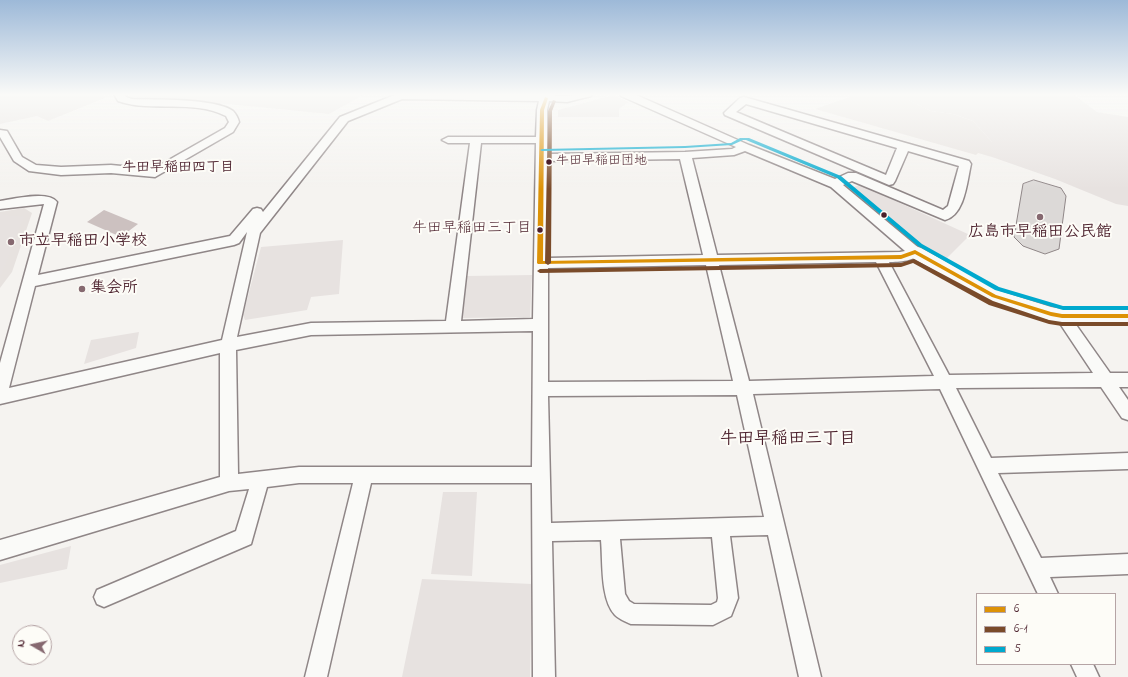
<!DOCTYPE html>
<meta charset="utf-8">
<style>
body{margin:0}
#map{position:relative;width:1128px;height:677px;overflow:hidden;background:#f5f3f0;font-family:"Indie Flower",sans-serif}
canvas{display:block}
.legend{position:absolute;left:976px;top:593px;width:140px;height:72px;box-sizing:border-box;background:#fdfcf7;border:1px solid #b5a4a5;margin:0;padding:5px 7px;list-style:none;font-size:12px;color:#4a1f2b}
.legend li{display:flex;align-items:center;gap:8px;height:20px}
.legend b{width:20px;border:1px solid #b5a4a5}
.north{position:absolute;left:12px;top:625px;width:40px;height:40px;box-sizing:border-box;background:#fdfcf7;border:1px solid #b5a4a5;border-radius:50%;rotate:279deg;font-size:11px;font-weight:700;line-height:16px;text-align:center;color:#4a1f2b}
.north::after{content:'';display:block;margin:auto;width:14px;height:18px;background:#866970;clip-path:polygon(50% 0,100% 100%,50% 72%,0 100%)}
</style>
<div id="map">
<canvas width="1128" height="677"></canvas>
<ul class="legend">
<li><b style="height:5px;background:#dd9206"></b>6</li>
<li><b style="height:5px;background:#7a4b2a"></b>6-1</li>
<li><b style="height:5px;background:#00a9ce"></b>5</li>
</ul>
<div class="north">N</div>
</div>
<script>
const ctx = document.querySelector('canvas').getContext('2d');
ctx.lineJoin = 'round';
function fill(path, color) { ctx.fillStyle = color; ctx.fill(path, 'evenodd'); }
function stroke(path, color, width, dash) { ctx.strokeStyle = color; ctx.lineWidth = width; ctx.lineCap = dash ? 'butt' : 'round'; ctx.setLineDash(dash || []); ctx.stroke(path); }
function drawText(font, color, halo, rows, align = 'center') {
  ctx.font = font + ' "Indie Flower","Klee One",sans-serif'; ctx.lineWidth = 4; ctx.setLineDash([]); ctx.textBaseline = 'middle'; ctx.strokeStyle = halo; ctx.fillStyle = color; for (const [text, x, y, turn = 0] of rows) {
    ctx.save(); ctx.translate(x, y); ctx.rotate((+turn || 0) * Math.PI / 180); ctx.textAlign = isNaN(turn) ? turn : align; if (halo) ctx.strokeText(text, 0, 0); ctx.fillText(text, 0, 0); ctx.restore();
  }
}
const built = new Path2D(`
 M858 94H900L904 98 931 111 953 114 973 121 992 142V157L978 153 976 155 815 109Z
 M24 208 32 213 12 272 0 288V212Z`);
const green = new Path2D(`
 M0 94H103L105 98 48 121 37 116 0 124Z
 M129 94H365L329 114 227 104 131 99Z
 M900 94H1073L1097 112 1128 117V206L1116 204 1055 179 992 157V142L973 121 953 114 931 111 904 98Z
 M613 95 629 102 619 109V117H558V110Z
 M859 185 867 188 970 235 945 260 928 252 854 190V187Z
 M0 214C7 217 16 214 24 217L0 278Z
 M343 240 339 294 311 297 307 310 245 320 243 315 261 247Z
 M532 275 530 317 462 318 467 276Z
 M139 332 136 348 84 364 91 340Z
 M443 492H477L472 576 431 574Z
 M71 546 67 569 0 583V565Z
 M422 579 532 584 530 677H402Z`);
const water = new Path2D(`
 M104 210 138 224 121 237 87 222Z`);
const building = new Path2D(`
 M1034 180 1061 188 1066 196 1059 249 1045 254 1023 246 1014 237 1023 184Z`);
const minor = new Path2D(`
 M114 94H124L126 97 132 99C155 100 215 98 233 111 236 114 238 118 239 122L233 132 155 177 111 173 61 175 29 171 14 161 0 137V130L7 131 22 157 36 165 61 167 111 165 153 169 225 128 229 122 226 116C193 99 153 113 118 101Z
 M397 94H550C559 98 580 94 592 94L591 96 567 102 549 101 547 110 548 154 685 152 732 149 736 147 621 96 620 94H634L749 145 835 179 848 173H856L943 210 948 206 959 166 908 151 895 181 893 184 889 185 725 115 724 113 740 98 744 97 969 161 971 164C967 181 965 215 945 220L852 181 843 185 920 249 922 252C916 261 899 262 889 262L949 375 1093 373 1055 316 1057 312 1062 310 1067 312 1110 373H1128V387H1119L1128 400V420L1122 418 1101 387 956 388 991 458 1128 453V469L998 473 1041 558 1128 554V574L1050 577 1058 594H1038L940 389 753 394 821 677H799L768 535 730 536 738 598 731 616 713 625 631 624C626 622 619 619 615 615 600 599 603 561 601 540L552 541 555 677H533L532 483H371L327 677H305L353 483H299L267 487 251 544 104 607 97 604 94 597 97 590 236 531 249 489 229 491 0 560V540L220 477V353L0 404V363L44 204 0 209V201C13 199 49 190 57 202L38 275 230 236 253 209 257 208 261 209 263 212 340 117ZM402 99 539 101 537 110 536 137H448L442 140 448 143H470L446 321 311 323 237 337 260 233 348 121ZM746 104 897 148 886 175 736 112ZM481 143H536L533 319 461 321ZM745 151 831 187 905 251 900 252 717 255 692 158 734 155ZM680 159 703 255 548 258V161ZM247 232 222 340 9 388 35 286 234 245 239 243ZM876 262 934 376 749 381 719 265ZM706 265 733 381 548 382V268ZM533 331 532 467H299L238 474 236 350 311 335ZM737 395 764 517 551 523 548 396ZM712 537 718 598 717 602 711 605 634 604 629 601 625 594 620 539Z
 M1071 664H1093L1099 677H1077Z`);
const tertiary = new Path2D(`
 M915 246 921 248 1000 291 1051 307 1062 309H1128V323H1062L1051 321 988 301 909 256 907 252 909 248Z`);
const bus1 = new Path2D(`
 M545 97 548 98 544 110 543 261 901 255 915 250 996 295 1051 312 1062 314H1128V318H1062L1051 316 992 297 915 254 901 259 538 264 537 263 540 110Z`);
const bus2 = new Path2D(`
 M553 100 556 101 552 111 551 263 548 265 545 263 548 111Z
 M914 259 993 301 1049 320 1062 322H1128V326H1062L1049 324 989 305 913 263 901 267 540 273 537 271 540 269 901 263Z`);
const bus3 = new Path2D(`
 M740 138H749L841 176 922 244 999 287 1063 306H1128V310H1063L995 290 918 246 837 178 746 140H743L732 145 685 148 542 151 540 150 542 149 685 146 731 143Z`);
const markers = [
 [549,162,3.5,"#4a1f2b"],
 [884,215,3.5,"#4a1f2b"],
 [1040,217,4,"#866970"],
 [540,230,3.5,"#4a1f2b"],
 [11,242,4,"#866970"],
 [82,289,4,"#866970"]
];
const farBusnames = [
 ["牛田早稲田団地",556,162]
];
const farNeighbourhoodnames = [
 ["牛田早稲田四丁目",178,169]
];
const busNames = [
 ["牛田早稲田三丁目",532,230]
];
const poiNames = [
 ["広島市早稲田公民館",1040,233,"center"],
 ["市立早稲田小学校",19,242],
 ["集会所",90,289]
];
const neighbourhoodNames = [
 ["牛田早稲田三丁目",788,440]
];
fill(built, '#e7e2df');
fill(green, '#e7e2e0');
fill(water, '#ccc1c0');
fill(building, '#dcd9d7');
stroke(building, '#8f8687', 1);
stroke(minor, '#8f8687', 3);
stroke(tertiary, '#8f8687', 3);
fill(minor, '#fafaf8');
fill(tertiary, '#fafaf8');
fill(bus1, '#dd9206');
fill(bus2, '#7a4b2a');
fill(bus3, '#00a9ce');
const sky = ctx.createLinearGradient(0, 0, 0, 189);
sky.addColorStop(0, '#9db9d8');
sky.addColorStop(0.5, '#fafaf8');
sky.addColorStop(1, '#fafaf800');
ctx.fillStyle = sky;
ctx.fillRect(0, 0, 1128, 189);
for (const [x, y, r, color] of markers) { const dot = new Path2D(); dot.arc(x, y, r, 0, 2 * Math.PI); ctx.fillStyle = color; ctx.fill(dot); stroke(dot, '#fdfcf7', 1.5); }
drawText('13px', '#4a1f2b', '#fdfcf7', farBusnames, 'left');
drawText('bold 14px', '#4a1f2b', '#fdfcf7', farNeighbourhoodnames);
drawText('15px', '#4a1f2b', '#fdfcf7', busNames, 'right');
drawText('bold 16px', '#4a1f2b', '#fdfcf7', poiNames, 'left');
drawText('bold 17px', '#4a1f2b', '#fdfcf7', neighbourhoodNames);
</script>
